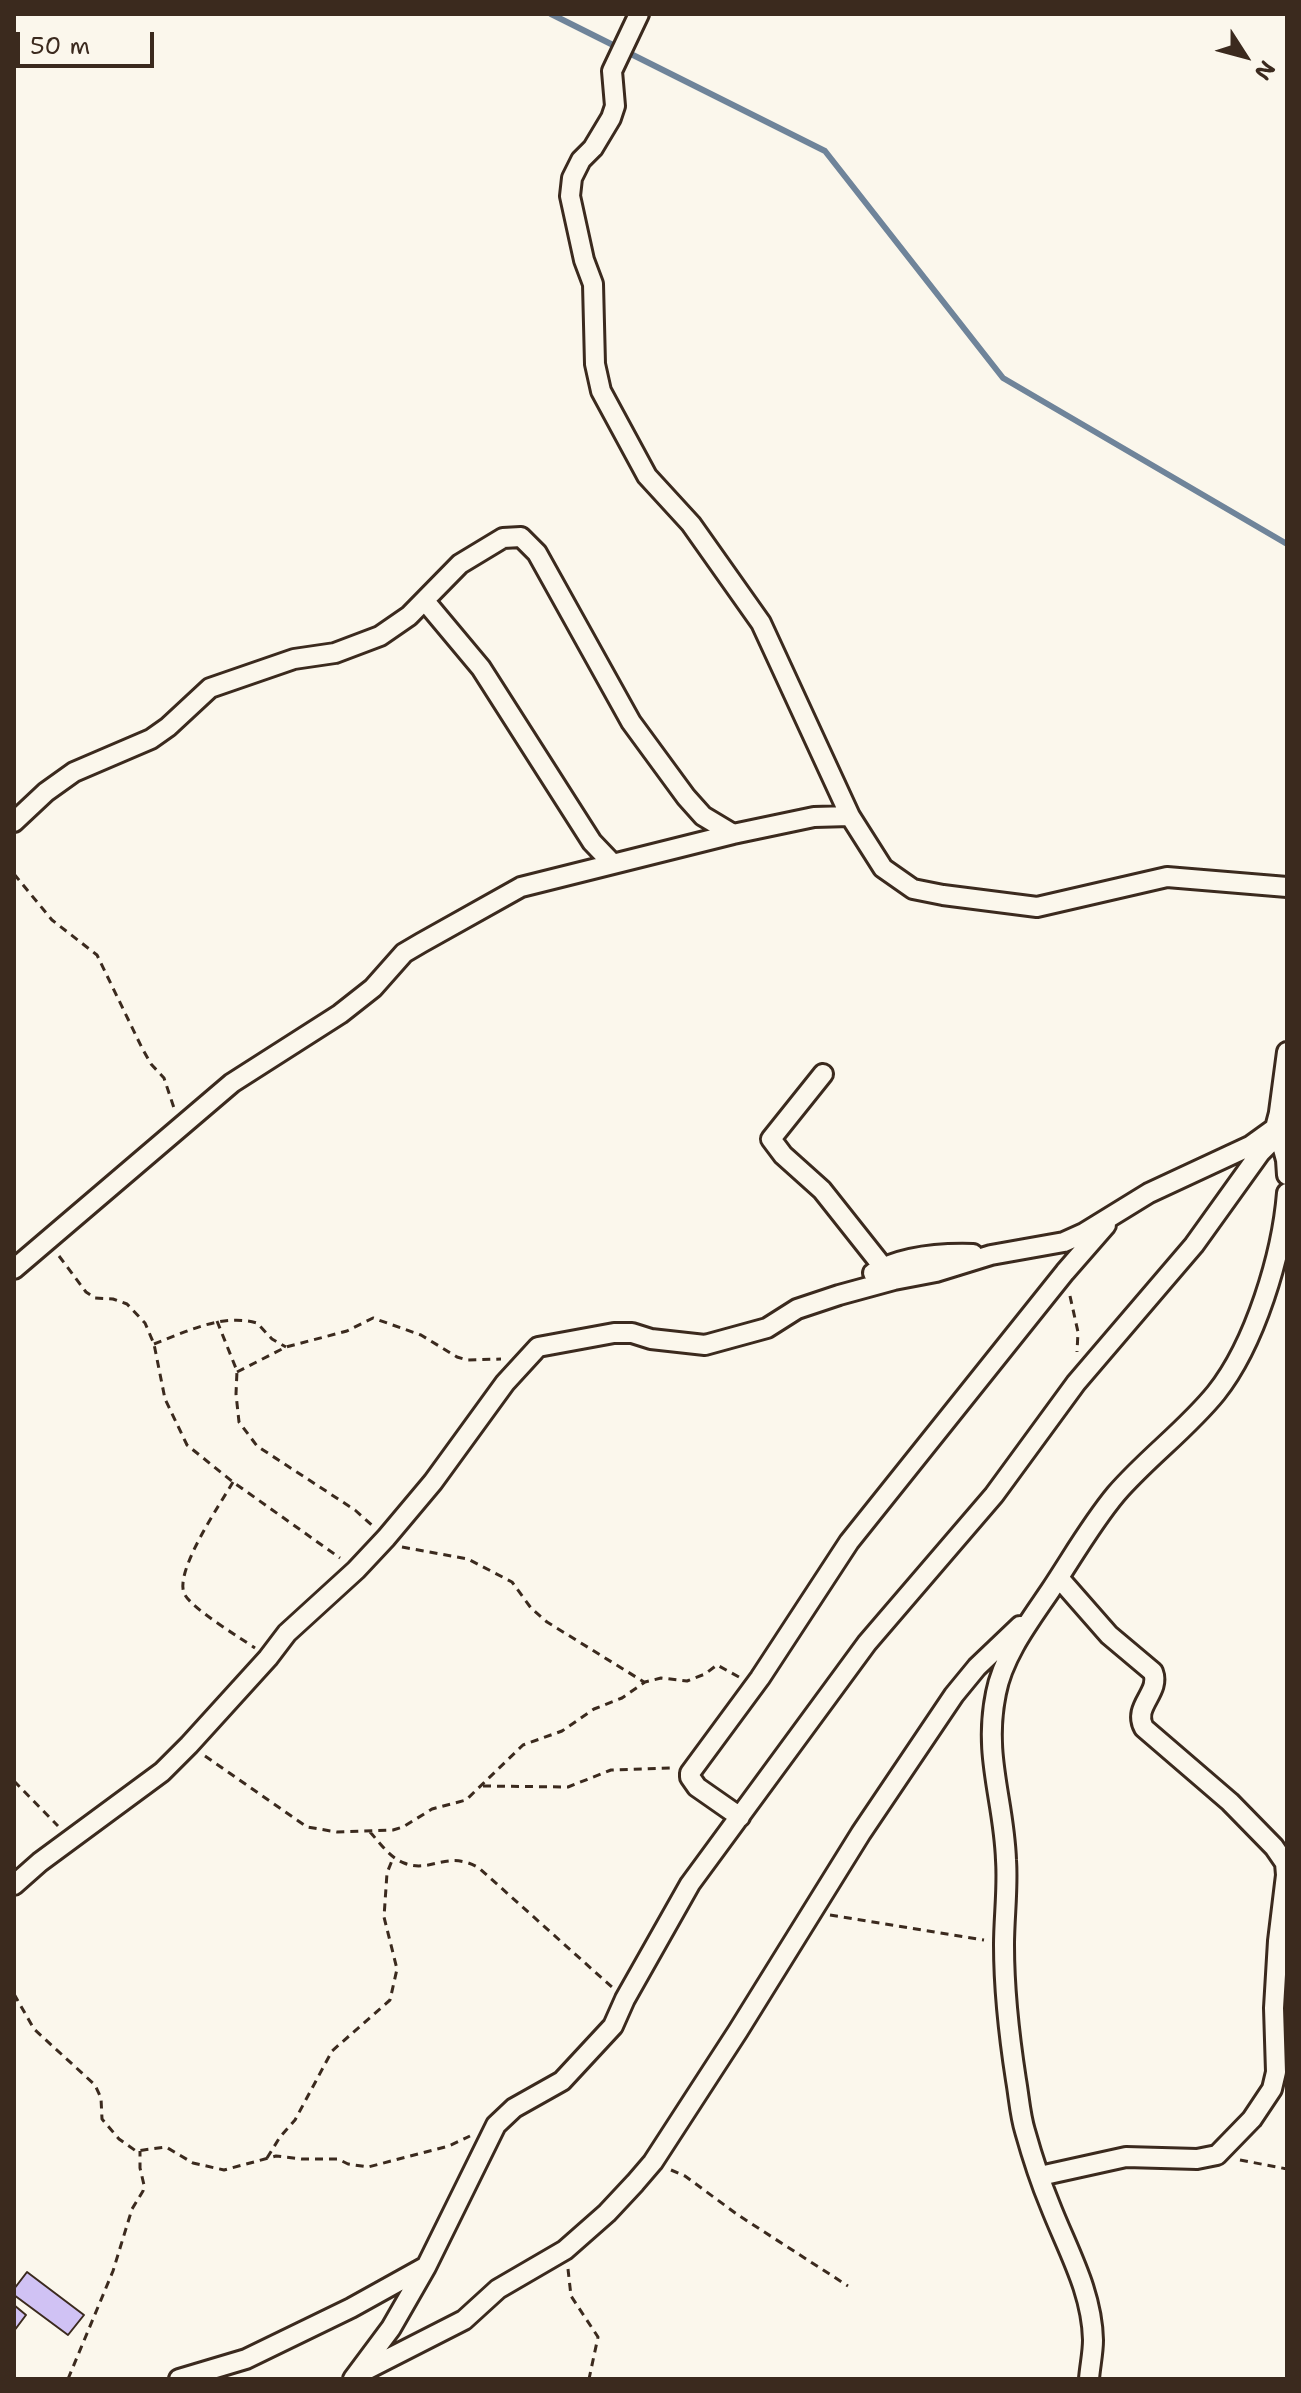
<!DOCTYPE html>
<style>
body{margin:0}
#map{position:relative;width:1301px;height:2393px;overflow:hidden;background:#fbf7ec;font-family:"Shantell Sans",sans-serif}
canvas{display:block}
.frame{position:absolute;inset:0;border:16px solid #3b2a1e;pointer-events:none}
.north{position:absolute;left:1205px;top:16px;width:80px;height:80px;-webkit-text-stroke:6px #fbf7ec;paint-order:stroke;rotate:126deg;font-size:22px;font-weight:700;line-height:32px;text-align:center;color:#3b2a1e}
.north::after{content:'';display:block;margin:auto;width:28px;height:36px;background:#3b2a1e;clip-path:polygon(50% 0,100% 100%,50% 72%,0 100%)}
.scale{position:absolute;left:16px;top:32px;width:138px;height:36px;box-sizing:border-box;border:4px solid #3b2a1e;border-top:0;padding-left:10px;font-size:24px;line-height:28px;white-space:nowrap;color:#3b2a1e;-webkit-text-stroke:6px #fbf7ec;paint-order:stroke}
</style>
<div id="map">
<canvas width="1301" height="2393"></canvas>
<div class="frame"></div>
<div class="north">N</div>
<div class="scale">50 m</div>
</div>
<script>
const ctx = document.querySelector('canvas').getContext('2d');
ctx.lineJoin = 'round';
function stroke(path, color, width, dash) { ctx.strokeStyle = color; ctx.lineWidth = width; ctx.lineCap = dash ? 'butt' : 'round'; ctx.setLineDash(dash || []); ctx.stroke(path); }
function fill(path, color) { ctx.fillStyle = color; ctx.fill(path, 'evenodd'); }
const stream = new Path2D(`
 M551 14 825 151 1003 378 1287 544`);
const building = new Path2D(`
 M27 2272 84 2315 68 2335 14 2295V2289Z
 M14 2305 26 2315 14 2331Z`);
const path = new Path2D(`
 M14 874 52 920 97 955 142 1048 151 1064 164 1078 174 1108
 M59 1256 86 1292 95 1298 113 1299 127 1304 145 1323 154 1344 165 1399 187 1445 233 1482 340 1558
 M1070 1296 1078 1332 1077 1352
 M217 1321 237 1371 236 1394 239 1422 257 1446 355 1510 374 1527
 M154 1344C186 1332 222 1313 257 1323L272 1339 286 1347
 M237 1372 286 1347 347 1331 373 1318 421 1335 457 1357 467 1360 501 1359
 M233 1482C221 1503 172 1574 185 1595 194 1610 239 1637 255 1648
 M402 1547 468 1559 512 1582 531 1608 547 1622 644 1682
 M205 1756 307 1827 337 1832 393 1830 403 1827 432 1809 466 1800 523 1745 562 1731 594 1709 622 1698 645 1682 661 1678 687 1681 705 1674 717 1665 739 1677
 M14 1781 58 1826
 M483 1786 568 1787 611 1770 672 1768
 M370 1832C380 1843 390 1858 404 1863 431 1874 447 1849 479 1868L613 1988
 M830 1915 984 1940
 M14 1994 34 2029 95 2085 101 2098 102 2119 119 2139 136 2151 166 2147 193 2163 224 2170 276 2156 302 2159H338L348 2164 368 2167 449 2146 470 2136
 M267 2158 280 2137 295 2120 332 2051 390 2000 397 1969 384 1917 387 1873 393 1858
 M1240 2160 1287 2169
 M671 2170 685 2176 738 2215 848 2286
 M568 2269 571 2296 598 2337 589 2379
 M68 2379 113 2271 132 2209 143 2191 144 2185 140 2168V2151`);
const street = new Path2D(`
 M639 14 612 71 615 106 611 118 593 148 581 160 572 178 570 196 584 260 593 284 595 364 601 391 647 476 691 524 761 623 850 816
 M425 601 481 668 592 842 613 864
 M14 822 46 792 74 772 151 739 168 727 210 688 294 659 335 653 380 636 409 616 460 564 503 538 521 537 537 553 631 722 686 797 703 816 733 834 814 817 850 816 883 868 913 889 943 895 1037 907 1167 877 1287 887
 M1287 1052 1277 1127 1286 1160 1287 1175
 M823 1074 771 1139 783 1155 822 1190 883 1267
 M14 1269 232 1083 340 1014 373 988 404 953 421 943 521 887 733 834
 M873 1273C902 1256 940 1253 973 1254
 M740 1817 697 1787 690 1777V1773L760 1678 849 1542 1065 1272 1106 1225
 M14 1885 40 1862 162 1772 189 1745 268 1658 287 1633 356 1570 386 1538 433 1482 505 1383 538 1347 614 1333H632L651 1339 705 1345 767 1328 797 1309 839 1295 894 1280 936 1272 991 1255 1064 1242 1084 1233 1149 1193 1250 1146 1275 1128 1280 1109
 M1040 2176 1126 2157 1197 2159 1217 2155 1252 2119 1272 2089 1276 2072 1274 2008 1278 1941 1286 1875 1285 1863 1274 1847 1230 1802 1144 1728C1132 1706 1161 1693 1153 1672L1109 1635 1059 1578
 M362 2372 464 2320 498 2289 565 2250 607 2213 635 2183 653 2162 738 2031 861 1833 954 1695 977 1667 1020 1626
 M179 2379 246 2359 351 2308 423 2268
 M353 2379 391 2328 426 2267 496 2125 514 2108 562 2081 613 2026 625 1999 690 1884 867 1643 994 1495 1076 1383 1194 1245 1260 1153 1274 1139 1277 1127
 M1089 2379C1090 2366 1093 2353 1093 2340 1092 2291 1067 2249 1050 2205 1040 2181 1032 2156 1025 2131 1020 2115 1019 2097 1016 2080 1009 2035 1004 1990 1004 1945 1004 1917 1008 1888 1006 1860 1004 1800 983 1756 996 1693 1003 1656 1029 1622 1050 1591 1072 1558 1091 1524 1116 1494 1147 1458 1186 1430 1216 1393 1255 1344 1282 1255 1287 1193`);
stroke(stream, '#6f849a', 6);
fill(building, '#d0c2f4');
stroke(building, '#3b2a1e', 2);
stroke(street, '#3b2a1e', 24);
stroke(path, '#3b2a1e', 3, [8, 6]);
stroke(street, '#fbf7ec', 18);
</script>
